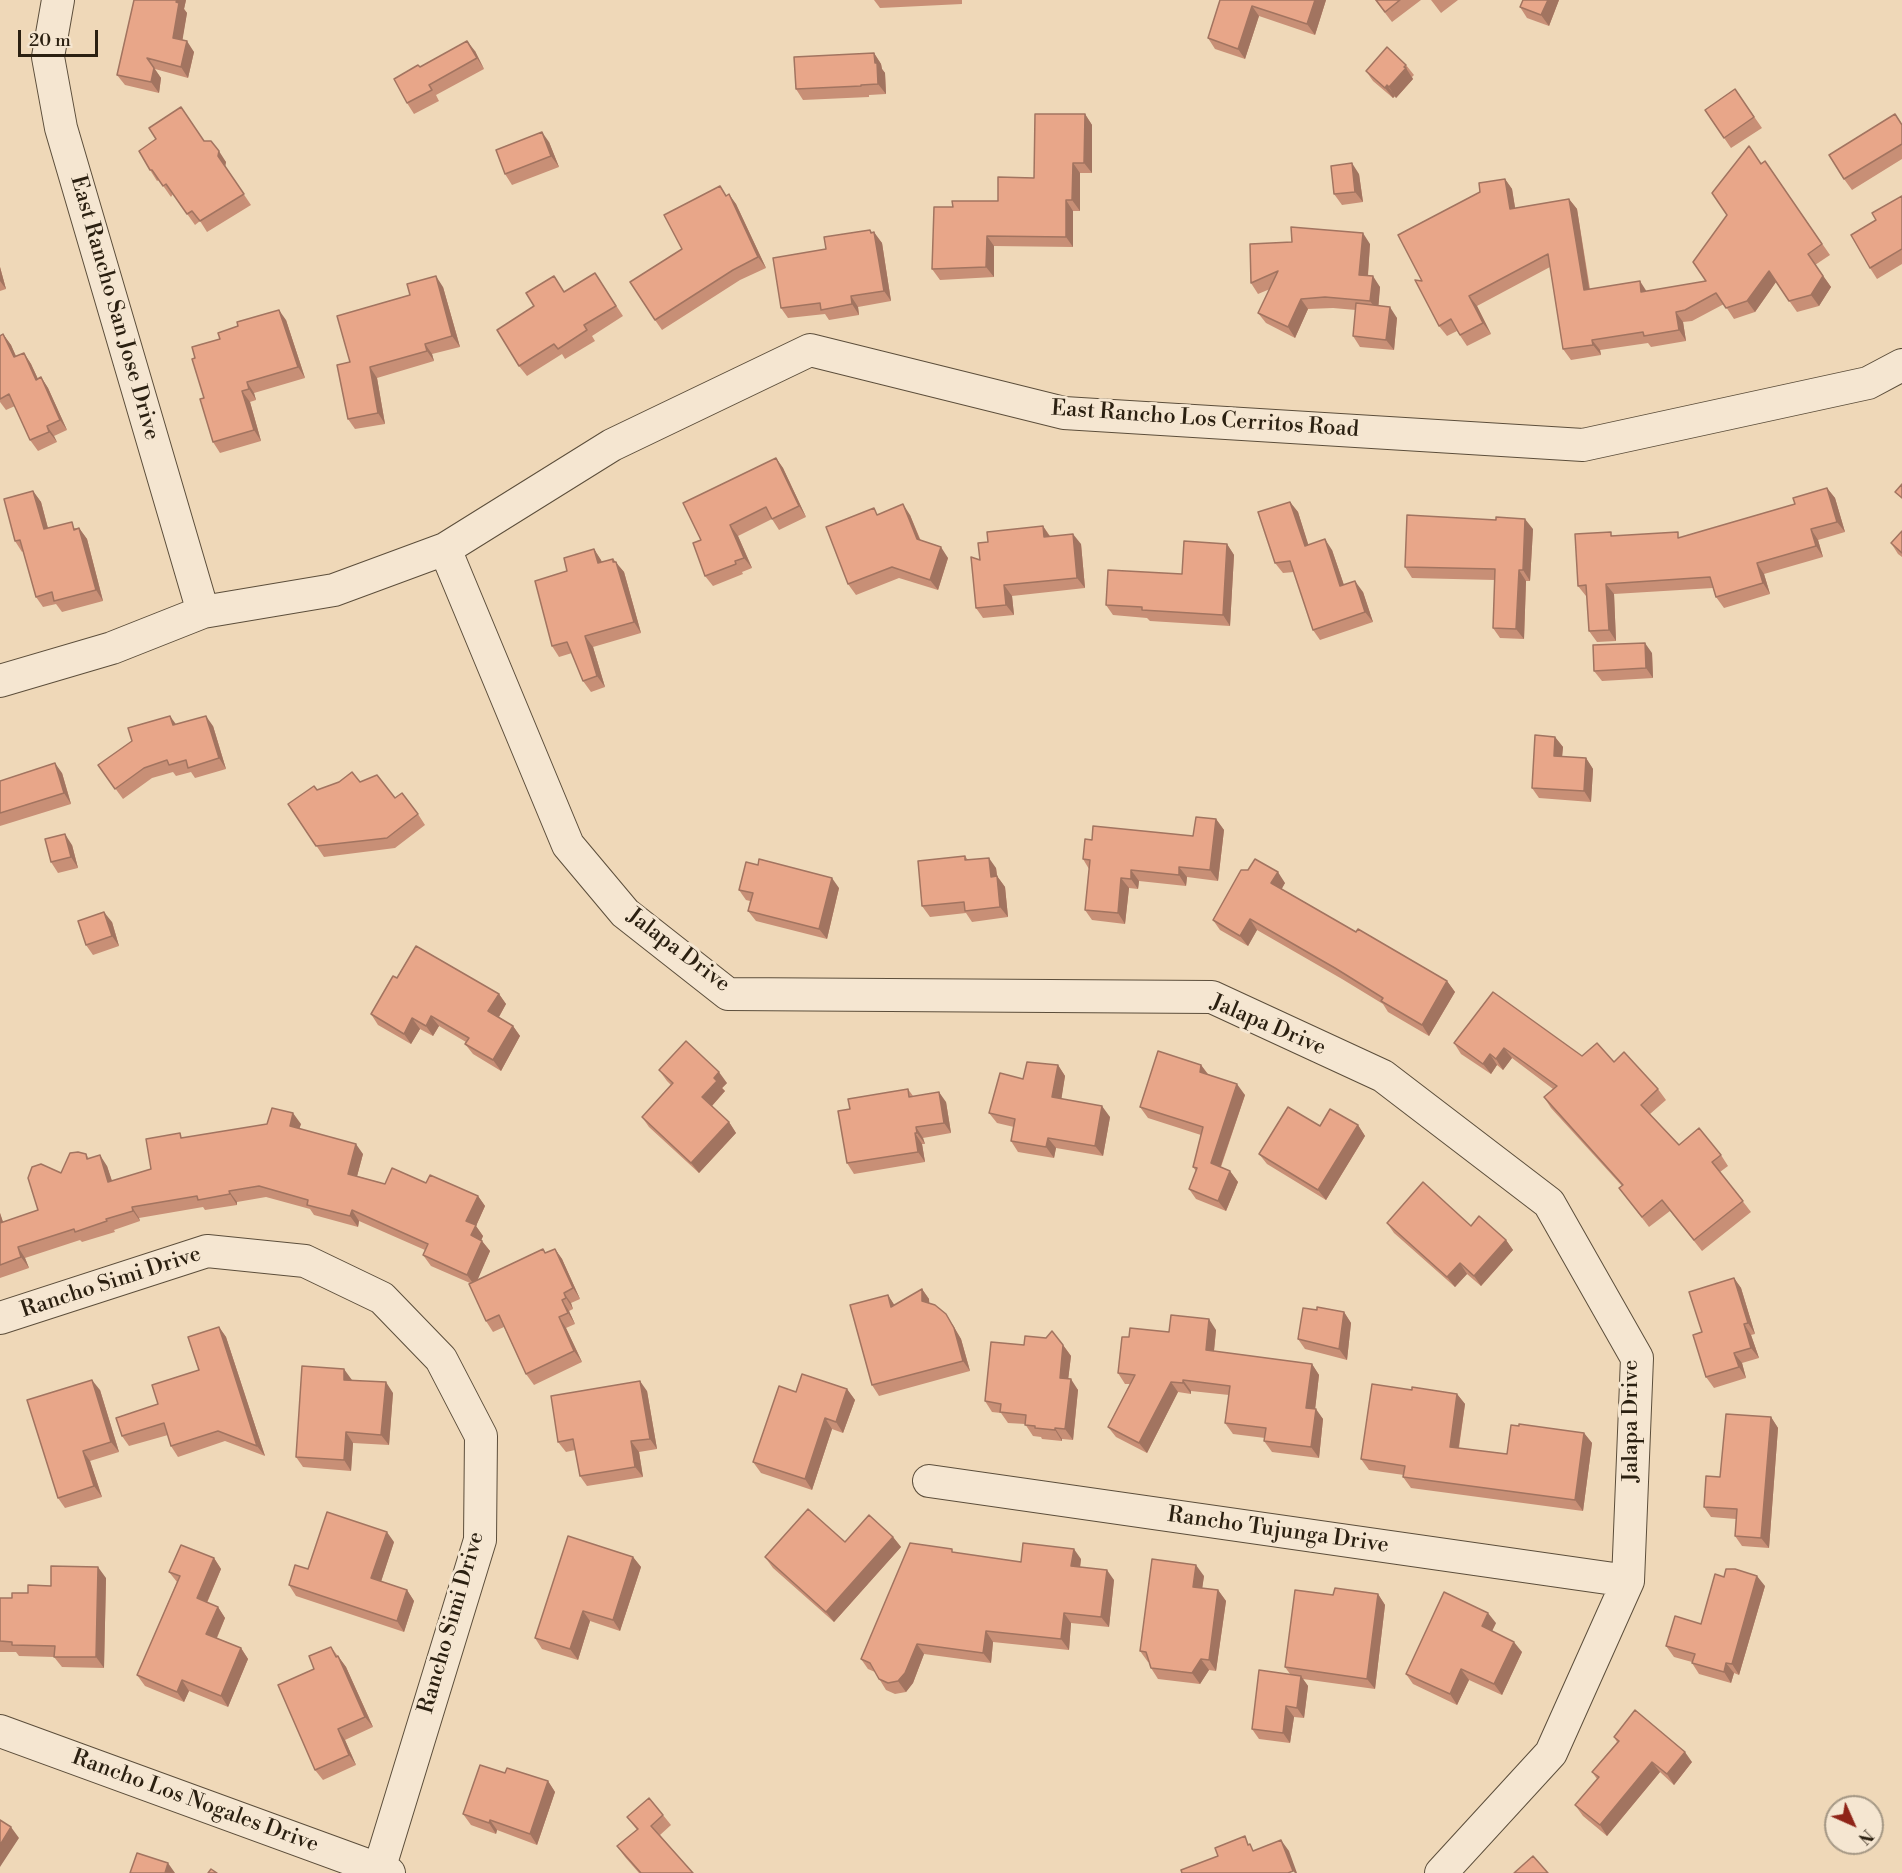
<!DOCTYPE html>
<style>
body{margin:0}
#map{position:relative;width:1902px;height:1873px;overflow:hidden;background:#efd8b8;font-family:"Libre Bodoni",serif}
canvas{display:block}
.north{position:absolute;left:1824px;top:1795px;width:60px;height:60px;box-sizing:border-box;background:#f5e6d1;border:2px solid #a49784;border-radius:50%;rotate:135deg;font-size:16px;font-weight:700;line-height:24px;text-align:center;color:#2b2011}
.north::after{content:'';display:block;margin:auto;width:21px;height:27px;background:#8f2418;clip-path:polygon(50% 0,100% 100%,50% 72%,0 100%)}
.scale{position:absolute;left:18px;top:30px;width:80px;height:27px;box-sizing:border-box;border:3px solid #2b2011;border-top:0;padding-left:8px;font-size:18px;line-height:21px;white-space:nowrap;color:#2b2011;-webkit-text-stroke:4px #f5e6d1;paint-order:stroke}
</style>
<div id="map">
<canvas width="1902" height="1873"></canvas>
<div class="north">N</div>
<div class="scale">20 m</div>
</div>
<script>
const ctx = document.querySelector('canvas').getContext('2d');
ctx.lineJoin = 'round';
function stroke(path, color, width, dash) { ctx.strokeStyle = color; ctx.lineWidth = width; ctx.lineCap = dash ? 'butt' : 'round'; ctx.setLineDash(dash || []); ctx.stroke(path); }
function fill(path, color) { ctx.fillStyle = color; ctx.fill(path, 'evenodd'); }
function drawText(font, color, halo, rows, align = 'center') {
  ctx.font = font + ' "Libre Bodoni",serif'; ctx.lineWidth = 6; ctx.setLineDash([]); ctx.textBaseline = 'middle'; ctx.strokeStyle = halo; ctx.fillStyle = color; for (const [text, x, y, turn = 0] of rows) {
    ctx.save(); ctx.translate(x, y); ctx.rotate((+turn || 0) * Math.PI / 180); ctx.textAlign = isNaN(turn) ? turn : align; if (halo) ctx.strokeText(text, 0, 0); ctx.fillText(text, 0, 0); ctx.restore();
  }
}
const street = new Path2D(`
 M58 0 48 57 61 128 203 612
 M445 549 568 845 625 913 728 994 1212 997 1383 1076 1549 1203 1637 1358 1628 1581 1551 1753 1441 1873
 M0 681 112 648 203 612 334 590 445 549 612 445 810 350 1064 413 1583 445 1868 383 1902 365
 M0 1318 207 1251 305 1261 382 1298 441 1359 481 1436 480 1540 378 1873
 M929 1481 1628 1581
 M0 1731 389 1873`);
const wall = new Path2D(`
 M134 0H186L184 9 187 13 182 40 194 52 188 78 155 69 161 78 159 93 125 85 117 75Z
 M874 0H962V4L880 8Z
 M1220 0H1326L1315 35 1259 16 1245 59 1215 49 1208 38Z
 M1375 0H1421L1392 22Z
 M1431 0H1458L1441 13Z
 M1523 0H1559L1549 26 1527 18 1520 7Z
 M475 51 484 69 436 95 439 101 414 114 407 103 420 67Z
 M874 53 881 64 882 69 885 73 886 94 869 95V97L803 100 796 89Z
 M1406 65 1414 75 1412 77 1413 79 1396 98 1395 96 1393 98 1373 81 1366 71Z
 M1735 89 1762 128 1731 148 1705 110Z
 M1085 114 1092 125V173H1080V211H1073V247L994 246V277L940 280 932 269 953 207 998 201 1034 178Z
 M1895 114 1902 124V159L1852 190 1844 179Z
 M204 141 226 162 225 167 251 205 207 232 200 221 195 225 173 194 171 197 159 180 157 181 150 170Z
 M549 142 559 167 512 185 505 174Z
 M1765 161 1830 255 1815 265 1831 287 1819 306 1797 312 1776 282 1755 312 1734 319 1724 304 1692 321 1683 322 1686 341 1651 347 1648 343 1600 350 1601 355 1571 360 1563 349 1550 267 1477 306 1491 334 1467 346 1457 331 1447 336 1439 326 1422 281 1480 192 1505 179 1512 189 1515 208 1569 199 1577 209 1590 289 1647 291 1706 281 1727 215 1761 163Z
 M1359 174 1363 202 1342 205 1334 194Z
 M727 195 736 204 766 268 740 280 662 330 655 320 682 249Z
 M1902 196V264L1877 279 1870 268 1876 220Z
 M873 233 882 243 891 301 858 307 859 315 829 320 825 314 788 318 781 308 826 249Z
 M1250 244H1370L1368 276 1380 287 1378 306 1397 318 1394 350 1360 347 1353 336 1356 310 1333 308 1308 309 1295 338 1266 323 1258 313 1270 289 1258 294 1251 283Z
 M0 267 6 289 0 291Z
 M595 273 623 316 592 336 595 341 565 359 562 354 527 376 519 366 565 292Z
 M443 287 460 347 432 354 434 361 377 378 385 424 355 429 348 419 350 362Z
 M286 320 305 378 254 393 256 400 250 402 261 441 220 453 213 442 195 358Z
 M3 334 11 345 16 356 24 353 31 364 38 379 41 377 48 388 67 430 54 436 57 442 38 451 30 440 15 406 6 410 0 402V336Z
 M776 458 783 468 806 517 779 530 772 519 738 536 752 568 742 572 743 574 713 586 705 576 701 540Z
 M1827 488 1835 498 1845 532 1818 540 1823 557 1764 574 1770 594 1724 608 1716 597 1713 588 1614 594 1616 641 1597 642 1589 631 1587 596H1586L1578 586 1614 536 1682 538 1795 504Z
 M33 491 41 502 48 528H79L87 539 103 601 62 612 56 604 43 607 36 597 23 551 22 552 15 541Z
 M1290 502 1298 512 1308 545 1332 550 1344 585 1363 592 1373 622 1320 640 1313 630 1294 572 1283 573 1275 563Z
 M878 514 910 515 921 541 948 558 938 590 899 578 856 595 848 584Z
 M1043 526 1050 536 1081 544 1085 588 1012 596 1014 615 983 618 976 608 988 542Z
 M1533 529 1530 581H1526L1524 639 1500 638 1493 628 1495 580 1412 578 1405 567Z
 M1902 531V557L1898 554 1891 543Z
 M1227 544 1234 555 1230 626 1150 621 1147 618 1113 615 1106 605 1182 574Z
 M594 549 602 562 613 559 624 572 641 633 593 647 605 687 591 692 583 681 572 653 559 657 552 646 567 571Z
 M1652 653 1653 678 1602 681 1594 671Z
 M176 724 213 726 226 769 195 778 191 772 176 776 173 772 152 778 123 799 98 765Z
 M1555 737 1563 747 1562 757 1586 758 1593 769 1591 802 1539 798 1532 788Z
 M62 773 71 804 0 826V781Z
 M360 782 395 798 418 814 425 825 395 848 324 857 288 804 317 790Z
 M1216 819 1224 830 1218 881 1187 877 1186 886 1139 881 1138 889 1129 888 1125 924 1092 920 1085 910 1089 869 1083 859 1092 840 1193 836Z
 M72 845 78 868 58 873 51 862Z
 M965 856 968 860 996 868 997 876 1005 887 1008 917 972 922 966 913 930 917 922 906Z
 M1248 870 1285 883 1281 889 1356 932 1447 981 1455 992 1429 1036 1388 1012 1383 1004 1342 979 1257 930 1248 946 1220 930 1213 920Z
 M839 888 827 939 756 921 748 911 750 901 746 900 739 890Z
 M112 922 119 946 93 955 86 945Z
 M397 978 499 994 506 1004 499 1017 513 1026 520 1036 501 1071 473 1054 465 1044 466 1042 439 1026 433 1036 420 1029 411 1044 378 1025 371 1014Z
 M1454 1043 1582 1056 1614 1062 1658 1089 1666 1100 1650 1114 1679 1145 1721 1155 1728 1166 1720 1172 1751 1212 1702 1251 1670 1211 1649 1227 1619 1188 1622 1186 1551 1108 1544 1097 1553 1089 1512 1058 1503 1070 1497 1065 1491 1074 1461 1054Z
 M1058 1065 1065 1076 1061 1099 1110 1117 1103 1156 1056 1148 1054 1158 1018 1152 1011 1141 1014 1127 997 1123 989 1113 1023 1079Z
 M1201 1065 1208 1074 1245 1095 1221 1167 1230 1171 1238 1182 1226 1211 1196 1199 1189 1189 1196 1171 1193 1167 1201 1135 1148 1118 1140 1107Z
 M659 1070 727 1083 722 1088 725 1091 712 1106 729 1122 736 1133 699 1173 649 1127 642 1117 671 1085 667 1081Z
 M908 1089 913 1096 946 1102 951 1133 923 1138 925 1144H922L925 1162 854 1174 847 1163 850 1109Z
 M301 1124 299 1128 363 1154 357 1176 385 1184 426 1183 478 1196 485 1206 476 1226 483 1236 481 1240 490 1251 477 1280 543 1249 546 1253 555 1249 562 1259 580 1299 571 1303 573 1309 569 1311 575 1324 566 1328 582 1362 534 1385 526 1374 504 1327 493 1332 486 1321 470 1283 431 1266 423 1255 425 1250 359 1221 358 1227 314 1215 310 1209 266 1197 237 1202V1205L205 1210 203 1207 139 1218 140 1221 114 1230 115 1232 82 1242 80 1240 25 1258 29 1268 0 1278V1213L3 1222 38 1210 61 1173 86 1154 89 1159 107 1166 112 1181 151 1169 183 1138Z
 M1358 1125 1365 1136 1326 1200 1267 1164 1259 1154Z
 M1387 1223 1471 1226 1506 1240 1513 1250 1481 1286 1467 1274 1455 1287 1394 1233Z
 M1734 1278 1741 1288 1755 1334 1751 1335 1759 1358 1742 1363 1746 1378 1714 1388 1706 1377 1702 1332Z
 M922 1289 929 1299V1303L953 1325 961 1339 970 1371 879 1396 872 1385 888 1295 894 1305Z
 M1317 1310 1344 1312 1351 1323 1347 1360 1305 1349 1298 1339Z
 M219 1327 226 1337 265 1456 225 1441 178 1457 171 1446 168 1435 129 1446 122 1436 199 1370Z
 M1216 1330 1214 1351 1312 1364 1319 1375 1315 1409 1323 1419 1319 1458 1272 1452 1264 1441 1265 1438 1233 1434 1225 1423 1229 1395 1191 1391V1394L1178 1392 1147 1453 1116 1437 1108 1427 1130 1384H1125L1118 1373 1129 1337 1169 1332Z
 M1024 1345H1063L1071 1356 1068 1379 1078 1390 1073 1440 1062 1439V1441L1042 1439 1041 1437 1033 1436 1025 1424 1008 1423 1001 1413 992 1412 985 1401Z
 M352 1380 393 1393 389 1445 353 1443 351 1471 303 1467 296 1457Z
 M847 1389 855 1400 843 1433 832 1429 812 1490 761 1473 753 1462 796 1392Z
 M100 1390 119 1452 90 1461 102 1497 65 1508 58 1498Z
 M1412 1390 1457 1394 1465 1404 1459 1448 1507 1454 1584 1433 1592 1443 1583 1511 1411 1488 1403 1477 1404 1475 1369 1470 1361 1459Z
 M647 1391 657 1449 639 1452 643 1477 587 1486 580 1476 575 1450 566 1452 558 1442Z
 M1771 1417 1778 1428 1769 1548 1742 1546 1735 1536 1736 1519 1711 1517 1704 1507 1720 1477Z
 M893 1537 901 1547 834 1622 773 1568 765 1557 845 1542Z
 M394 1542 381 1581 407 1590 414 1601 404 1632 296 1596 289 1585 308 1569Z
 M954 1553 1021 1562 1081 1559 1080 1567 1114 1580 1109 1627 1071 1623 1069 1650 993 1642 991 1663 924 1654 913 1683 906 1692 895 1694 886 1690 875 1672 868 1669 861 1659Z
 M633 1557 641 1567 620 1631 590 1621 578 1660 542 1649 535 1638Z
 M214 1558 221 1569 207 1603 218 1607 225 1618 217 1638 241 1648 248 1659 228 1707 189 1691 184 1702 145 1686 137 1675 177 1582 169 1572Z
 M1204 1576 1202 1588 1218 1590 1226 1601 1216 1671 1209 1670 1200 1684 1158 1679 1151 1668 1149 1662H1148L1140 1651Z
 M1724 1577 1765 1586 1739 1675 1734 1673 1731 1683 1699 1674 1692 1663V1662L1674 1657 1666 1646 1701 1624Z
 M106 1578 104 1668 62 1667 54 1657 19 1656 16 1652H0V1598H12L51 1586Z
 M1378 1594 1385 1605 1375 1689 1303 1679 1308 1686 1304 1718 1294 1717 1290 1743 1259 1739 1252 1729 1290 1674 1285 1667 1333 1595Z
 M1496 1623 1492 1631 1522 1652 1502 1695 1469 1680 1457 1705 1413 1684 1406 1674Z
 M331 1647 346 1667 373 1727 345 1740 356 1765 323 1780 315 1770 314 1669Z
 M1614 1737 1692 1762 1674 1785 1660 1772 1607 1836 1583 1816 1575 1805 1597 1779 1592 1772 1617 1742Z
 M505 1773 548 1781 555 1792 537 1845 497 1830 496 1834 471 1825 463 1814Z
 M663 1815 671 1825 660 1835 693 1873H639L625 1857 617 1846 637 1830 627 1817Z`);
const shadedWall = new Path2D(`
 M177 0H186L184 9 187 13 181 49 173 38Z
 M1315 0H1326L1315 35 1307 24Z
 M1548 0H1559L1549 26 1541 15Z
 M1252 6 1259 16 1245 59 1238 49Z
 M187 41 194 52 188 78 181 67Z
 M467 41 475 51 484 69 477 58Z
 M874 53 881 64 882 69 885 73 886 94 878 84 875 63Z
 M154 68 161 78 159 93 151 82Z
 M1406 68 1413 79 1396 98 1389 87Z
 M1387 85 1395 96 1393 98 1385 88Z
 M1085 114 1092 125V173L1084 163Z
 M542 132 549 142 559 167 551 156Z
 M219 151 226 162 225 167 251 205 218 156Z
 M1073 163 1080 173V211L1072 200Z
 M1352 163 1359 174 1363 202 1355 192Z
 M1505 179 1512 189 1517 219 1510 209Z
 M729 194 736 204 766 268 758 257Z
 M1569 199 1577 209 1591 301 1584 290Z
 M1066 200 1073 211V247L1066 237Z
 M870 230 875 236 874 232 882 243 891 301 884 291Z
 M1363 233 1370 244 1367 286 1359 275Z
 M987 236 994 246V277L986 267Z
 M1808 254 1831 287 1819 306 1811 295Z
 M0 267 6 289 0 281Z
 M1769 271 1776 282 1755 312 1747 301Z
 M436 276 443 287 460 347 452 336Z
 M1373 276 1380 287 1378 312 1370 301Z
 M1640 281 1647 292H1641Z
 M851 296 858 307 859 315 852 304Z
 M1469 296 1477 306 1491 334 1483 323Z
 M1301 299 1308 309 1295 338 1288 327Z
 M1390 307 1397 318 1394 350 1386 340Z
 M279 310 286 320 305 378 298 367Z
 M1676 312 1683 322 1686 341 1679 330Z
 M3 334 11 345 21 368 14 357Z
 M1592 340 1600 350 1601 355 1593 345Z
 M425 344 432 354 434 361 427 351Z
 M24 353 31 364 43 390 36 380Z
 M370 367 377 378 385 424 378 413Z
 M41 377 48 388 67 430 60 420Z
 M247 382 254 393 256 400 249 389Z
 M242 391 250 402 261 441 254 430Z
 M47 426 54 436 57 442 49 432Z
 M776 458 783 468 806 517 799 506Z
 M1827 488 1835 498 1845 532 1837 522Z
 M33 491 41 502 51 540 44 529Z
 M1290 502 1298 512 1312 556 1305 546Z
 M903 504 910 515 924 550 917 539Z
 M1525 519 1533 529 1530 581 1523 570Z
 M730 525 738 536 752 568 744 558Z
 M1043 526 1050 537H1044Z
 M79 528 87 539 103 601 96 590Z
 M1811 529 1818 540 1823 557 1816 546Z
 M1073 534 1081 544 1085 588 1077 578Z
 M1325 539 1332 550 1348 597 1340 586Z
 M1227 544 1234 555 1230 626 1223 615Z
 M941 547 948 558 938 590 930 580Z
 M594 549 601 560 606 573 598 563Z
 M613 559 624 572 641 633 634 622Z
 M1757 563 1764 574 1770 594 1763 583Z
 M1519 570 1526 581 1524 639 1516 629Z
 M1355 581 1363 592 1373 622 1365 612Z
 M1606 584 1614 594 1616 641 1609 630Z
 M1004 585 1012 596 1014 615 1006 605Z
 M585 636 593 647 605 687 597 676Z
 M1645 643 1652 653 1653 678 1646 668Z
 M170 716 178 727 173 725Z
 M206 716 213 726 226 769 219 758Z
 M1555 737 1563 747 1561 767 1554 756Z
 M1586 758 1593 769 1591 802 1584 791Z
 M55 763 62 773 71 804 64 793Z
 M1216 819 1224 830 1218 881 1210 870Z
 M65 834 72 845 78 868 71 857Z
 M989 858 996 868 998 883 997 876 1005 887 1008 917 1000 907 991 877Z
 M1179 867 1187 877 1186 886 1179 875Z
 M1131 870 1139 881 1138 889 1131 879Z
 M1278 872 1285 883 1279 894 1271 883Z
 M832 878 839 888 827 939 819 929Z
 M1121 878 1129 888 1125 924 1118 913Z
 M104 912 112 922 119 946 112 936Z
 M1250 919 1257 930 1248 946 1240 936Z
 M1447 981 1455 992 1429 1036 1422 1025Z
 M499 994 506 1004 496 1022 488 1011Z
 M431 1016 439 1026 433 1036 426 1026Z
 M412 1018 420 1029 411 1044 404 1034Z
 M513 1026 520 1036 501 1071 493 1060Z
 M1504 1048 1512 1058 1503 1070 1496 1059Z
 M1490 1054 1497 1065 1491 1074 1483 1064Z
 M1058 1065 1065 1076 1060 1108 1052 1097Z
 M1201 1065 1209 1076 1200 1072Z
 M719 1072 727 1083 722 1088 725 1091 710 1108 702 1097 714 1078Z
 M1237 1084 1245 1095 1218 1174 1211 1163Z
 M939 1092 946 1102 951 1133 944 1123Z
 M1102 1106 1110 1117 1103 1156 1095 1146Z
 M293 1113 301 1124 297 1136 290 1126Z
 M729 1122 736 1133 699 1173 691 1163Z
 M1358 1125 1365 1136 1326 1200 1318 1190Z
 M916 1127 923 1138 925 1144 917 1133Z
 M915 1133 922 1144 925 1162 918 1152Z
 M1048 1138 1056 1148 1054 1158 1046 1147Z
 M356 1144 363 1154 355 1184 348 1174Z
 M100 1155 107 1166 116 1193 108 1182Z
 M1230 1171 1238 1182 1226 1211 1218 1201Z
 M229 1191 237 1202V1205L230 1194Z
 M478 1196 485 1206 476 1226 483 1236 479 1246 471 1235 466 1221Z
 M132 1207 139 1218 140 1221 133 1211Z
 M352 1210 359 1221 358 1227 350 1216Z
 M0 1213 7 1234 0 1224Z
 M1506 1240 1513 1250 1481 1286 1474 1276Z
 M482 1241 490 1251 475 1286 467 1275Z
 M18 1247 25 1258 29 1268 21 1257Z
 M555 1249 562 1259 580 1299 573 1288Z
 M1460 1263 1467 1274 1455 1287 1447 1277Z
 M1734 1278 1741 1288 1755 1334 1748 1323Z
 M922 1289 929 1299 930 1311 922 1301Z
 M564 1293 571 1303 573 1309 566 1298Z
 M888 1295 895 1306 891 1307Z
 M562 1300 569 1311 575 1324 568 1313Z
 M1344 1312 1351 1323 1347 1360 1339 1349Z
 M946 1314 961 1339 970 1371 963 1361Z
 M559 1317 566 1328 582 1362 574 1351Z
 M1209 1319 1216 1330 1213 1360 1206 1350Z
 M1744 1324 1751 1335 1759 1358 1751 1348Z
 M219 1327 226 1337 265 1456 257 1446Z
 M1063 1345 1071 1356 1067 1389 1060 1378Z
 M1734 1353 1742 1363 1746 1378 1739 1367Z
 M1312 1364 1319 1375 1314 1419 1306 1408Z
 M344 1369 352 1380 351 1390 344 1380Z
 M1071 1379 1078 1390 1073 1440 1065 1429Z
 M92 1380 100 1390 119 1452 111 1442Z
 M1183 1380 1191 1391V1394L1183 1383Z
 M640 1381 647 1391 657 1449 650 1439Z
 M386 1382 393 1393 389 1445 381 1435Z
 M1171 1382 1178 1392 1147 1453 1139 1443Z
 M847 1389 855 1400 843 1433 836 1422Z
 M1457 1394 1465 1404 1457 1458 1450 1447Z
 M1316 1409 1323 1419 1319 1458 1311 1447Z
 M1771 1417 1778 1428 1769 1548 1761 1538Z
 M825 1418 832 1429 812 1490 805 1479Z
 M1055 1428 1062 1439V1441L1055 1430Z
 M346 1432 353 1443 351 1471 344 1460Z
 M1584 1433 1592 1443 1583 1511 1575 1500Z
 M631 1441 639 1452 643 1477 635 1467Z
 M83 1451 90 1461 102 1497 94 1486Z
 M387 1532 394 1542 379 1588 371 1578Z
 M893 1537 901 1547 834 1622 826 1612Z
 M1074 1549 1081 1559 1079 1576 1071 1566Z
 M633 1557 641 1567 620 1631 613 1620Z
 M214 1558 221 1569 204 1609 197 1598Z
 M1196 1565 1204 1576 1201 1597 1193 1587Z
 M98 1567 106 1578 104 1668 96 1657Z
 M1107 1570 1114 1580 1109 1627 1101 1617Z
 M1757 1576 1765 1586 1739 1675 1732 1664Z
 M407 1590 414 1601 404 1632 397 1621Z
 M1218 1590 1226 1601 1216 1671 1209 1660Z
 M1378 1594 1385 1605 1375 1689 1367 1679Z
 M218 1607 225 1618 214 1644 206 1634Z
 M583 1611 590 1621 578 1660 570 1649Z
 M1064 1613 1071 1623 1069 1650 1061 1639Z
 M1488 1613 1496 1623 1489 1637 1482 1626Z
 M986 1631 993 1642 991 1663 983 1653Z
 M1514 1642 1522 1652 1502 1695 1494 1684Z
 M917 1644 924 1654 913 1683 906 1692 898 1681Z
 M241 1648 248 1659 228 1707 221 1696Z
 M338 1656 346 1667 373 1727 365 1717Z
 M1201 1659 1209 1670 1200 1684 1192 1673Z
 M1726 1663 1734 1673 1731 1683 1724 1672Z
 M1461 1669 1469 1680 1457 1705 1450 1694Z
 M1301 1676 1308 1686 1304 1718 1297 1708Z
 M182 1680 189 1691 184 1702 177 1692Z
 M1286 1706 1294 1717 1290 1743 1283 1733Z
 M338 1729 345 1740 356 1765 349 1755Z
 M1685 1752 1692 1762 1674 1785 1667 1774Z
 M1652 1762 1660 1772 1607 1836 1600 1825Z
 M548 1781 555 1792 537 1845 530 1834Z
 M490 1820 497 1830 496 1834 489 1823Z
 M11 1827 19 1838 0 1867V1845Z
 M1281 1840 1289 1851 1297 1873H1295L1293 1871Z
 M168 1863 175 1873H165Z`);
const building = new Path2D(`
 M134 0H177L176 2 179 3 173 38 187 41 181 67 147 58 154 68 151 82 117 75Z
 M1220 0H1315L1307 24 1252 6 1238 49 1208 38Z
 M1376 0H1400L1385 12Z
 M1523 0H1548L1541 15 1520 7Z
 M467 41 477 58 429 85 432 90 407 103 394 79 418 65 420 67Z
 M1387 47 1406 65 1404 67 1406 68 1389 87 1387 85 1385 88 1366 71Z
 M874 53 875 63H877L878 84 861 85V86L796 89 794 57Z
 M1735 89 1754 117 1724 138 1705 110Z
 M181 107 204 141H211L219 151 218 156 244 194 200 221 192 211 187 214 166 184 163 186 152 170H150L139 151 156 139 149 128Z
 M1035 114H1085L1084 163H1073L1072 200H1066V237L987 236 986 267 932 269 934 207H953L952 201H998V177L1034 178Z
 M1895 114 1902 125V144L1844 179 1829 155Z
 M542 132 551 156 505 174 496 150Z
 M1749 146 1761 164 1765 161 1822 244 1808 254 1823 276 1811 295 1789 301 1769 271 1747 301 1726 308 1716 293 1685 310 1676 312 1679 330 1644 336 1643 332 1592 340 1593 345 1563 349 1548 254 1469 296 1483 323 1460 335 1451 319 1439 326 1415 280 1422 281 1398 235 1480 192 1479 183 1505 179 1510 209 1569 199 1584 290 1640 281 1641 292 1706 281 1693 262 1727 215 1712 193Z
 M1352 163 1355 192 1334 194 1331 166Z
 M720 186 726 196 729 194 758 257 733 270 655 320 630 282 682 249 664 215Z
 M1902 196V249L1870 268 1851 235 1876 220 1872 213Z
 M1291 227 1363 233 1359 275 1373 276 1370 301 1325 297 1301 299 1288 327 1258 313 1278 271 1251 283 1250 244 1292 242Z
 M870 230 871 233 874 232 884 291 851 296 852 304 821 310 820 303 781 308 773 258 826 249 824 237Z
 M595 273 616 306 584 325 587 330 558 349 554 344 519 366 497 330 534 306 526 293 554 276 564 292Z
 M436 276 452 336 425 344 427 351 370 367 378 413 348 419 337 365 350 362 337 316 410 295 407 284Z
 M1356 303 1390 307 1386 340 1353 336Z
 M279 310 298 367 247 382 249 389 242 391 254 430 213 442 200 399 204 398 192 359 195 358 192 347 220 339 218 333 238 326 237 322Z
 M3 334 14 357 24 353 36 380 41 377 60 420 47 426 49 432 30 440 9 394 0 399V336Z
 M776 458 799 506 772 519 766 507 730 525 744 558 735 561 736 564 705 576 693 543 701 540 683 503Z
 M1902 484V498L1895 492Z
 M1827 488 1837 522 1811 529 1816 546 1757 563 1763 583 1716 597 1710 577 1606 584 1609 630 1589 631 1586 585 1578 586 1575 534 1611 532V536L1678 532V538L1795 504 1793 498Z
 M33 491 44 529 72 522 74 530 79 528 96 590 54 601 52 592 36 597 20 540 15 541 4 499Z
 M1290 502 1305 546 1325 539 1340 586 1355 581 1365 612 1313 630 1290 561 1275 563 1258 512Z
 M903 504 917 539 941 547 930 580 892 567 848 584 826 527 874 508 877 515Z
 M1407 515 1496 520V517L1525 519 1523 570H1519L1516 629 1493 628 1495 569 1405 567Z
 M1043 526 1044 537 1073 534 1077 578 1004 585 1006 605 976 608 971 557 980 560 978 543 988 542 987 532Z
 M1902 531V553L1891 543Z
 M1184 541 1227 544 1223 615 1142 610V607L1106 605 1108 570 1182 574Z
 M594 549 598 563 613 559V562H616L634 622 585 636 597 676 583 681 567 642 552 646 535 581 567 571 564 558Z
 M1645 643 1646 668 1594 671 1593 645Z
 M170 716 173 725 206 716 219 758 188 768 186 760 169 765 167 760 144 768 115 789 98 765 132 741 128 728Z
 M1535 735 1555 737 1554 756 1586 758 1584 791 1532 788Z
 M55 763 64 793 0 813V781Z
 M352 772 360 782 377 775 395 798 402 793 418 814 387 838 316 846 288 804 314 786 317 790 339 782Z
 M1196 817 1216 819 1210 870 1179 867V875L1131 870V879L1121 878 1118 913 1085 910 1090 860 1083 859 1085 839 1092 840 1093 826 1193 836Z
 M65 834 71 857 51 862 45 839Z
 M965 856V860L989 858 991 877 997 876 1000 907 965 911 964 902 922 906 918 861Z
 M759 859 832 878 819 929 748 911 753 893 739 890 746 862 758 865Z
 M1255 859 1278 872 1271 883 1356 932 1358 929 1447 981 1422 1025 1381 1001 1383 998 1335 968 1250 919 1240 936 1213 920 1241 870H1248Z
 M104 912 112 936 86 945 78 921Z
 M416 946 499 994 488 1011 513 1026 493 1060 465 1044 469 1038 431 1016 426 1026 412 1018 404 1034 371 1014 393 976 397 978Z
 M1493 992 1582 1056 1597 1043 1614 1062 1624 1052 1658 1089 1641 1105 1679 1145 1699 1128 1721 1155 1712 1162 1743 1201 1694 1240 1662 1200 1642 1217 1619 1188 1623 1185 1544 1097 1557 1086 1504 1048 1496 1059 1490 1054 1483 1064 1454 1043Z
 M686 1041 719 1072 714 1078 717 1081 702 1097 729 1122 691 1163 642 1117 673 1083 659 1070Z
 M1158 1051 1201 1065 1200 1072 1237 1084 1211 1163 1230 1171 1218 1201 1189 1189 1197 1168 1193 1167 1203 1127 1140 1107Z
 M1027 1062 1058 1065 1052 1097 1102 1106 1095 1146 1048 1138 1046 1147 1011 1141 1015 1119 989 1113 1000 1073 1023 1079Z
 M908 1089 909 1097 939 1092 944 1123 916 1127 917 1133H915L918 1152 847 1163 838 1111 850 1109 848 1099Z
 M1288 1107 1320 1126 1330 1109 1358 1125 1318 1190 1259 1154Z
 M272 1108 293 1113 290 1126 356 1144 348 1174 385 1184 392 1168 426 1183 430 1175 478 1196 466 1221 476 1225 471 1235 482 1241 467 1275 423 1255 428 1244 352 1210 350 1216 307 1205 308 1200 259 1186 229 1191 230 1194 198 1200 197 1196 132 1207 133 1211 106 1219 107 1221 75 1232 74 1229 18 1247 21 1257 0 1265V1223L38 1210 28 1178 32 1167 41 1164 61 1173 70 1153 78 1152 86 1154 87 1159 100 1155 108 1182 151 1169 146 1139 180 1133 181 1138 267 1124Z
 M1423 1182 1471 1226 1479 1216 1506 1240 1474 1276 1460 1263 1447 1277 1387 1223Z
 M543 1249 545 1253 555 1249 573 1288 564 1293 566 1298 562 1300 568 1313 559 1317 574 1351 526 1374 499 1315 486 1321 469 1284Z
 M1734 1278 1748 1323 1744 1324 1751 1348 1734 1353 1739 1367 1706 1377 1693 1335 1702 1332 1689 1292Z
 M922 1289V1301L935 1305 946 1314 954 1328 963 1361 872 1385 850 1305 888 1295 891 1307Z
 M1317 1307 1344 1312 1339 1349 1298 1339 1303 1308 1317 1310Z
 M1171 1315 1209 1319 1206 1350 1312 1364 1306 1408 1316 1409 1311 1447 1264 1441 1266 1428 1225 1423 1230 1386 1183 1380V1383L1171 1382 1139 1443 1108 1427 1135 1375 1118 1373 1122 1337H1129L1130 1328 1169 1332Z
 M219 1327 257 1446 218 1431 171 1446 164 1423 122 1436 116 1418 158 1404 152 1385 199 1370 188 1337Z
 M1052 1331 1063 1345 1060 1378 1071 1379 1065 1429 1055 1428V1430L1035 1428V1426L1025 1425 1026 1415 1000 1412 1001 1404 985 1401 991 1342 1024 1345 1025 1336 1046 1338Z
 M302 1366 344 1369V1380L386 1382 381 1435 346 1432 344 1460 296 1457Z
 M802 1374 847 1389 836 1422 825 1418 805 1479 753 1462 779 1386 796 1392Z
 M92 1380 111 1442 83 1451 94 1486 58 1498 27 1400Z
 M640 1381 650 1439 631 1441 635 1467 580 1476 573 1439 558 1442 551 1396Z
 M1372 1384 1412 1390V1387L1457 1394 1450 1447 1507 1454 1511 1425 1519 1426V1424L1584 1433 1575 1500 1403 1477 1405 1466 1361 1459Z
 M1726 1414 1771 1417 1761 1538 1735 1536 1737 1509 1704 1507 1706 1476 1720 1477Z
 M808 1509 845 1542 869 1515 893 1537 826 1612 765 1557Z
 M327 1512 387 1532 371 1578 407 1590 397 1621 289 1585 295 1565 308 1569Z
 M568 1536 633 1557 613 1620 583 1611 570 1649 535 1638Z
 M910 1543 952 1549V1552L1021 1562 1023 1543 1074 1549 1071 1566 1107 1570 1101 1617 1064 1613 1061 1639 986 1631 983 1653 917 1644 905 1673 898 1681 888 1683 879 1679 870 1663 861 1659Z
 M181 1545 214 1558 197 1598 218 1607 206 1634 241 1648 221 1696 182 1680 177 1692 137 1675 180 1576 169 1572Z
 M1152 1559 1196 1565 1193 1587 1218 1590 1209 1660 1201 1659 1192 1673 1151 1668 1146 1652 1140 1651Z
 M51 1566 98 1567 96 1657H54L55 1646 12 1645V1642L0 1641V1598H12V1593H28V1585L51 1586Z
 M1726 1569H1735L1757 1576 1732 1664 1726 1663 1724 1672 1692 1663 1695 1654 1666 1646 1675 1616 1701 1624 1715 1574 1724 1577Z
 M1335 1588 1378 1594 1367 1679 1285 1667 1295 1590 1333 1595Z
 M1444 1592 1488 1613 1482 1626 1514 1642 1494 1684 1461 1669 1450 1694 1406 1674Z
 M331 1647 336 1657 338 1656 365 1717 338 1729 349 1755 315 1770 278 1685 314 1669 309 1656Z
 M1259 1670 1301 1676 1297 1708 1286 1706 1283 1733 1252 1729Z
 M1635 1710 1685 1752 1667 1774 1652 1762 1600 1825 1575 1805 1599 1777 1592 1772 1619 1741 1614 1737Z
 M480 1765 505 1773 507 1768 548 1781 530 1834 490 1820 489 1823 463 1814Z
 M649 1798 663 1815 651 1826 693 1873H641L617 1846 638 1829 627 1817Z
 M0 1820 11 1827 0 1845Z
 M1245 1836 1248 1845 1250 1844 1253 1851 1281 1840 1293 1871 1288 1873H1182L1181 1870 1218 1856 1215 1848Z
 M137 1853 168 1863 165 1873H130Z
 M1533 1856 1548 1873H1514Z
 M211 1869 217 1873H208Z`);
const streetNames = [
 ["East Rancho San Jose Drive",114,308,74],
 ["East Rancho Los Cerritos Road",1205,420,4],
 ["Jalapa Drive",678,951,37],
 ["Jalapa Drive",1268,1026,23],
 ["Rancho Simi Drive",111,1283,-18],
 ["Jalapa Drive",1632,1421,-90],
 ["Rancho Tujunga Drive",1278,1531,8],
 ["Rancho Simi Drive",452,1623,-74],
 ["Rancho Los Nogales Drive",195,1802,20]
];
stroke(street, '#5c4e3b', 34);
stroke(street, '#f5e6d1', 32);
fill(wall, '#c88f76');
fill(shadedWall, '#a27460');
fill(building, '#e8a689');
stroke(building, '#a27460', 1.5);
drawText('22px', '#2b2011', '#f5e6d1', streetNames);
</script>
